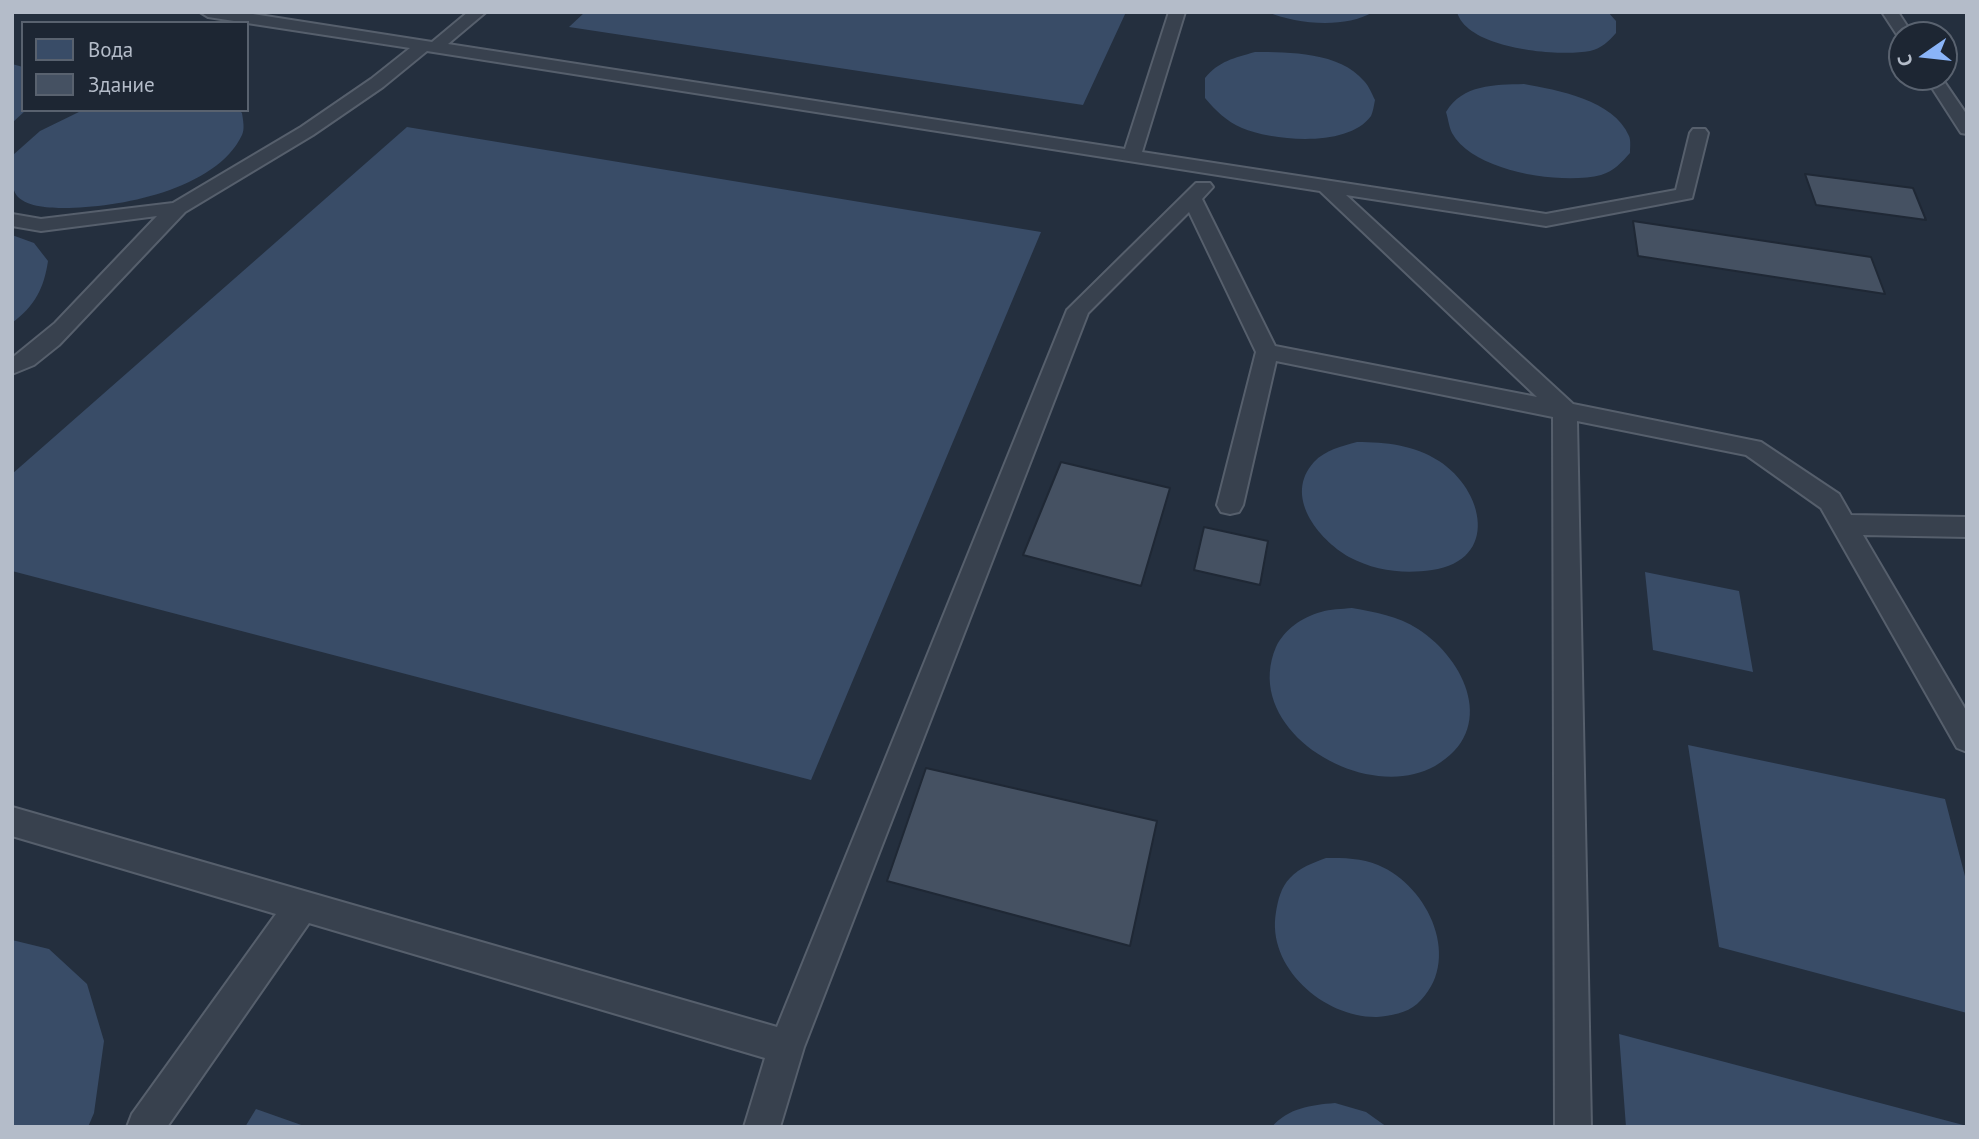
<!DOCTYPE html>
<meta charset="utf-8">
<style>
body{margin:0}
#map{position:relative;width:1979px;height:1139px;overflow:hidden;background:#242f3e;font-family:"PT Sans",sans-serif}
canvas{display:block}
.frame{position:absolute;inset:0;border:14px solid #b4bcc9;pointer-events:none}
.legend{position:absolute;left:21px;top:21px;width:228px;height:91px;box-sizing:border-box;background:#1d2633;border:2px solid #59626f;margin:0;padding:9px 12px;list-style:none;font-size:21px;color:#b4bcc9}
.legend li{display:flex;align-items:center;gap:14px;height:35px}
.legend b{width:35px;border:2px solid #59626f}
.north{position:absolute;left:1888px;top:21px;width:70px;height:70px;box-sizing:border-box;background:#1d2633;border:2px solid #59626f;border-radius:50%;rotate:256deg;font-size:19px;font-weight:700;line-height:28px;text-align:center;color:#b4bcc9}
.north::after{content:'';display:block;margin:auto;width:24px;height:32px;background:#8ab4f8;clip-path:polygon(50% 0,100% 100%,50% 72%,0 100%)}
</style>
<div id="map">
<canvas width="1979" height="1139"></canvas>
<div class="frame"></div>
<ul class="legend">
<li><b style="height:19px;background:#394c67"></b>Вода</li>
<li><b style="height:19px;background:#455162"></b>Здание</li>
</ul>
<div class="north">С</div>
</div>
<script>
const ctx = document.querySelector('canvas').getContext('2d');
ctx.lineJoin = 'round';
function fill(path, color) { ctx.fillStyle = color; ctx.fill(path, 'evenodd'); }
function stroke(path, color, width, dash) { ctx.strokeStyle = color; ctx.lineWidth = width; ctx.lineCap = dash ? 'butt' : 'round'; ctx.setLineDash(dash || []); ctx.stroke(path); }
const water = new Path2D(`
 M585 12H1126L1083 105 569 27Z
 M1267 12H1373C1344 29 1297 24 1267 12Z
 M1457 12H1608L1616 21V33C1608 42 1602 48 1590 51 1558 57 1467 49 1457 12Z
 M1255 52C1289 52 1340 52 1364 81 1369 86 1372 94 1375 100 1374 105 1373 112 1371 116 1348 148 1273 141 1242 128 1226 121 1216 111 1205 98V78C1219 61 1234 58 1255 52Z
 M12 64 23 67V110H26L12 123Z
 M1524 84C1557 90 1614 100 1629 136 1631 140 1630 148 1630 153 1622 162 1614 171 1601 175 1562 185 1473 172 1452 133 1449 127 1448 118 1446 112 1463 84 1494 85 1524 84Z
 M83 110H239L242 113C243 120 245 129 242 135 216 190 118 208 64 208 51 208 28 207 18 197 9 187 11 166 13 155L40 131Z
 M407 127 1041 232 811 780 12 571V474Z
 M12 235 34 243 48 261C44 288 35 306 12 323Z
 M1357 442C1386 442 1414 445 1439 461 1484 490 1500 560 1432 570 1404 574 1375 571 1349 557 1318 539 1283 496 1314 462 1325 450 1342 446 1357 442Z
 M1645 572 1739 591 1753 672 1653 650Z
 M1352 608C1375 612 1398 616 1418 629 1466 660 1498 730 1435 766 1366 805 1240 731 1276 647 1284 630 1302 617 1321 612 1330 609 1342 609 1352 608Z
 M1688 745 1945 799 1967 884V1013L1719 947Z
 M1326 858C1344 858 1362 858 1378 865 1429 886 1464 962 1417 1004 1407 1013 1390 1016 1377 1017 1325 1018 1266 968 1276 912 1278 900 1281 887 1290 878 1300 867 1313 863 1326 858Z
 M12 940 49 949 87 984 104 1041 94 1113 88 1127H12Z
 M1619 1034 1967 1126V1127H1626Z
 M1335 1103 1366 1112 1387 1127H1272C1288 1108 1311 1105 1335 1103Z
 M256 1109 307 1127H245Z`);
const building = new Path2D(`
 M1805 174 1913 188 1926 220 1816 205Z
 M1633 221 1871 257 1885 294 1638 256Z
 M1061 462 1170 488 1141 586 1023 555Z
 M1204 527 1268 541 1260 585 1194 570Z
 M926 768 1157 821 1130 946 887 881Z`);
const lane = new Path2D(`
 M200 12H240L432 42 468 12H486L448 44 1125 149 1169 12H1185L1142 152 1546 214 1676 190 1690 133 1693 129H1705L1708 133 1692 198 1546 226 1346 195 1573 404 1761 442 1839 494 1851 515 1967 517V537L1863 535 1967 712V752L1957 748 1821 508 1746 455 1577 421 1591 1127H1555L1553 417 1276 361 1243 505 1239 512 1230 514 1221 512 1217 505 1256 352 1189 212 1088 313 804 1047 780 1127H744L765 1058 309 923 167 1127H127L132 1114 276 914 12 836V807L777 1027 1067 310 1196 183H1210L1213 187 1202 199 1275 346 1537 397 1320 191 427 51 383 87 313 135 185 212 59 345 34 365 12 374V358L55 323 157 216 41 231 12 226V214L41 219 173 203 301 127 371 79 410 48 208 17Z
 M1882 12H1898L1913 35H1902V39L1899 38Z
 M1925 77H1941L1967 115V134L1961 133Z`);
fill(water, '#394c67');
fill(building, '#455162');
stroke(building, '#1f2835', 2);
stroke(lane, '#565f6c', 4);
fill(lane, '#38414e');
</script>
